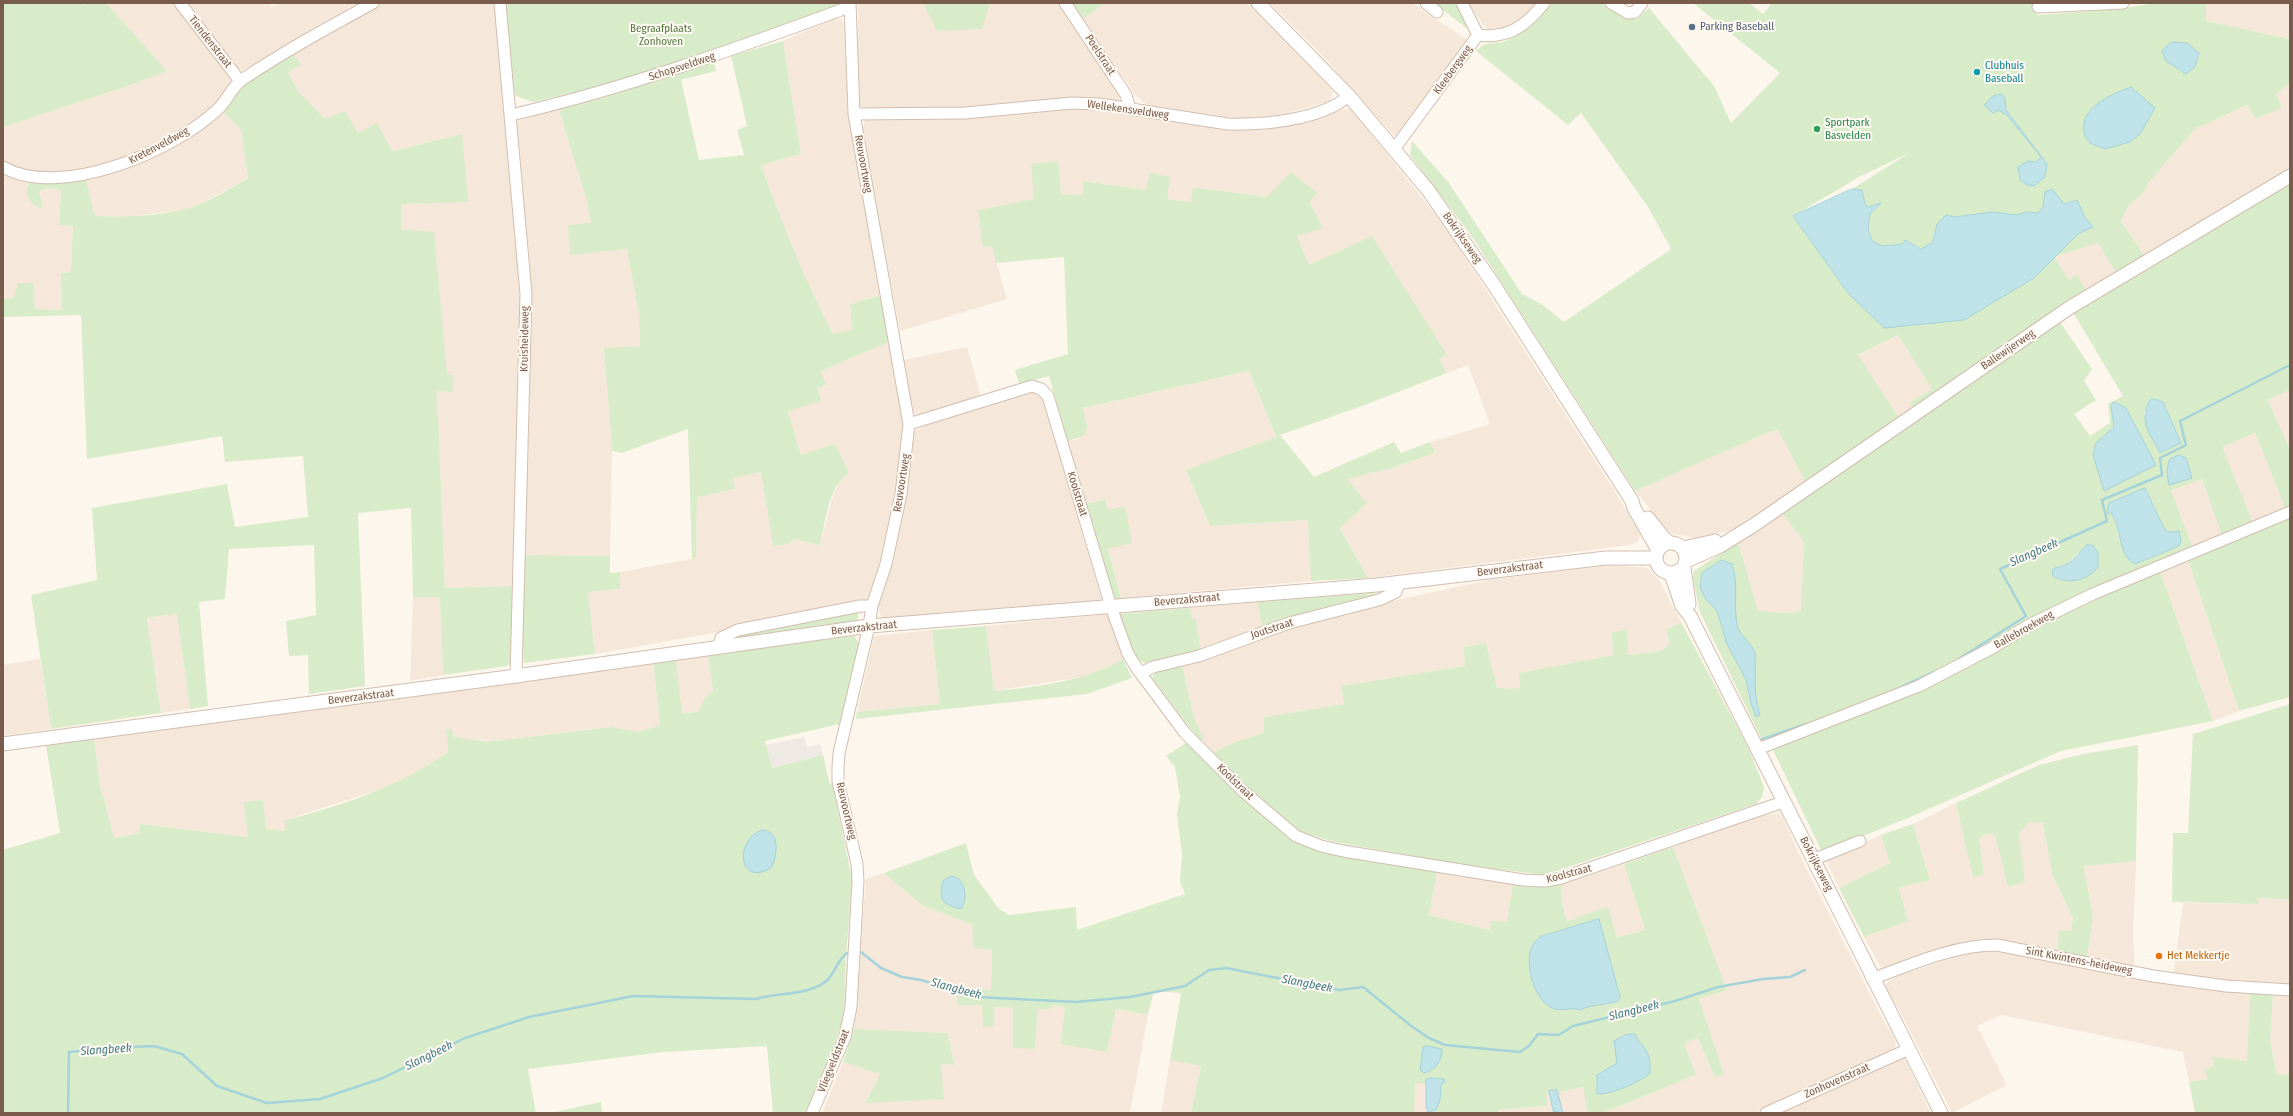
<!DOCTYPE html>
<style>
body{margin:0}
#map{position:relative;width:2293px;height:1116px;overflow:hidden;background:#fdf6ec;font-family:"Fira Sans Condensed",sans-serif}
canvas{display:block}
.frame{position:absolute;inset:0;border:4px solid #7a5c4d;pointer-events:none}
</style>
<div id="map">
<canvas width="2293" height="1116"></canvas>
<div class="frame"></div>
</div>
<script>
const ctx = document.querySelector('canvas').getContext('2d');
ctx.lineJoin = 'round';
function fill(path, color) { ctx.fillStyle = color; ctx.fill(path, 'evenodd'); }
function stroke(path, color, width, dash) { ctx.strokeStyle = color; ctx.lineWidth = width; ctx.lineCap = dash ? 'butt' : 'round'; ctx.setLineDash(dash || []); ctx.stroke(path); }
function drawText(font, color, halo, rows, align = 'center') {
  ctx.font = font + ' "Fira Sans Condensed",sans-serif'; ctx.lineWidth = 4; ctx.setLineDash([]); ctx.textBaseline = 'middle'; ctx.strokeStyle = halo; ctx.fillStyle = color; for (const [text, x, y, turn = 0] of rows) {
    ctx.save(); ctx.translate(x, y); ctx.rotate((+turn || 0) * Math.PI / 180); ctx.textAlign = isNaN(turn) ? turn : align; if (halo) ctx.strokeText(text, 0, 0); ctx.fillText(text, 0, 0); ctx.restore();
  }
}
const residential = new Path2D(`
 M106 3H173L230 75 232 86 211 109 178 132 155 147 111 166 38 174 3 163V127L128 86 167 71Z
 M187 3H269L272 7 277 3H362L309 31 246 69 241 70 236 67Z
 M382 3H495L503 80 522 304 513 586 445 588 437 391 454 375 447 374 401 231 400 204 462 134 392 151 358 133 325 119 298 91 288 72 300 65 292 52Z
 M858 3H1058L1121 97 1119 101 1083 98 971 108 873 109 860 106 858 100Z
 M1105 3H1247L1330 88 1333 94 1330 101 1285 114 1239 119 1147 105 1136 96 1083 19Z
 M1270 3H1412L1469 41 1401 135 1394 136 1320 53Z
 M1468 3H1539L1530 13 1517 22 1504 29 1490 30 1484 26Z
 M2206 3H2290V39L2206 21Z
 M835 18 841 19 844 24 849 121 882 298 873 297 850 304 852 330 833 334 811 291 786 235 761 165 801 154 783 41Z
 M2290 83V170L2146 258 2121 221 2129 205 2142 194 2149 182 2195 129 2247 105 2256 119 2282 108 2276 94Z
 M562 108 560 113 587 202 592 224 570 254 627 249 639 315 640 346 604 348 612 451 610 556 524 555 532 297 517 121Z
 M1350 108 1447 229 1615 492 1638 530 1640 535 1638 541 1631 545 1368 578 1340 527 1347 479 1395 467 1435 453 1430 442 1490 424 1468 365 1447 373 1439 359 1446 356 1309 266 1297 236 1267 197 1193 187 1192 202 1167 199 1150 174 1147 190 1083 181V194L1061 195 1031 165 1035 199 978 210 984 247 992 246 1007 299 900 331 862 130 865 120 988 117 1065 109H1088L1237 130H1264Z
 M222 111 241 130 248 178 202 203 179 211 124 217 95 216 86 179 140 164 166 151 190 136Z
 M3 172 15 178 30 180 26 186 42 201 38 192 45 188 61 190 59 225H73L71 272 61 273 62 310 34 309 32 283 14 297 3 299Z
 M2098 243 2117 275 2087 292 2069 280 2054 257Z
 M1898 335 1932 389 1910 402 1913 407 1899 418 1858 356Z
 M891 341 905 429 904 456 888 540 870 597 866 600 708 634 595 654 588 592 620 589V572L696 558 697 497 735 489 733 478 761 472 773 546 788 544 795 539 820 546 832 499 840 479 849 473 801 455 788 411 817 389 826 386 821 371Z
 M967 347 981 396 921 416 915 414 912 409 904 360Z
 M1249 371 1276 438 1186 470 1210 526 1309 520 1311 581 1121 598 1108 548 1125 507 1108 510 1105 499 1085 504 1068 441 1078 439 1087 425 1083 408Z
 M1035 390 1042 397 1102 601 887 619 881 617 878 607 902 517 910 472 913 432 924 426Z
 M2290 390V450L2268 400Z
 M1778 430 1806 483 1733 530 1696 538 1673 534 1666 528 1635 491 1769 432Z
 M2255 433 2285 508 2253 523 2221 447Z
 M2202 479 2222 536 2193 548 2170 492Z
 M1783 514 1804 541 1802 611 1790 613 1758 611 1738 542Z
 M2188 560 2239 711 2213 721 2160 571Z
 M1612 565 1647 568 1659 580 1681 622 1667 628 1669 644 1661 651 1627 655 1612 632 1613 655 1519 673 1520 689H1497L1486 643 1464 647 1465 666 1341 686 1344 704 1264 717V733L1232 743 1212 753 1200 741 1204 739 1194 718 1182 664 1302 624 1388 602 1489 580Z
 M413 597H440L443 675 410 681Z
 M1257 602 1263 629 1201 652 1196 619 1192 620 1190 608Z
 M177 614 190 709 161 713 147 618Z
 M1110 614 1123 659 1106 669 1081 677 994 691 986 626Z
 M932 630 940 704 857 712 874 636Z
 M708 654 713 691 705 697 699 711 681 714 676 659Z
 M40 659 51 729 3 736V665Z
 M653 661 660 725 638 732 611 727 485 742 480 739 461 740 446 730 448 752 426 768 385 788 285 820 286 831 266 829 248 837 140 824V833L114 838 100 785 94 738Z
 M1956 803 1973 878 1984 874 1979 838 1987 834 1995 835 2008 887 2025 882 2018 833 2029 822H2043L2052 874 2073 918 2071 931 2059 930 2057 951 1999 942 1883 971 1864 937 1908 921 1899 888 1930 879 1913 824Z
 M1781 813 1797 850 1881 1016 1896 1041 1895 1049 1754 1113H1603L1696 1075 1684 1043 1698 1038 1715 1077 1699 999 1727 990 1673 847 1760 816Z
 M1881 835 1890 863 1839 888 1826 860Z
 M2136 861 2133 937 2135 969 2087 958 2093 917 2084 865Z
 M1624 864 1645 930 1617 937 1608 907 1567 921 1562 903 1561 885Z
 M1437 872 1513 884 1507 922 1491 930 1429 915Z
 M884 873 923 906 972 924 992 950 991 990 957 989 982 1005 983 1027 994 1007H1013L1035 1049 1038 1008 1051 1009 1052 1005 1065 1007 1107 1052 1116 1009 1148 1015 1130 1113H822L843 1062 880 1074 865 1102 941 1064 954 1065 948 1033 854 1029 866 879Z
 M2258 898 2290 900V985L2226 982 2173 976 2183 903 2257 904Z
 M1977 950 2011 952 2250 992 2247 1061 2212 1058 2214 1066 2208 1079 2189 1082 2183 1052 2001 1015 1977 1026 2007 1085 1952 1113 1902 1015 1887 991 1886 985 1890 980 1903 974Z
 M2273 993 2290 994V1074L2277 1075 2270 1041Z
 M1904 1057 1931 1113H1775Z
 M1170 1060 1201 1065 1191 1113H1161Z
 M1415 1082 1435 1084V1113H1414Z
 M1583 1087 1587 1111 1591 1113H1498V1110L1548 1106 1545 1095Z`);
const industrial = new Path2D(`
 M804 737 807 747 820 744 823 755 772 768 766 745Z`);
const green = new Path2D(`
 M3 3H81L83 5 86 3H106L167 71 128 86 3 127Z
 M504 3H839L818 14 630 79 533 102 516 96 512 87Z
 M923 3H990L982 29 937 31Z
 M1072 3H1105L1083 19Z
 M1437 3H1457L1473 33 1435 4Z
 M1551 3H1600L1629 18 1637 19 1649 8 1714 86 1731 123 1780 73 1693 3H1749L1763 14 1772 3H2052L2031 5 2037 15 2118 9 2156 3H2206V21L2290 39V83L2276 94 2282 108 2256 119 2247 105 2195 129 2149 182 2142 194 2129 205 2121 221 2146 258 2117 275 2098 243 2054 257 2069 280 2077 275 2087 292 1913 407 1910 402 1932 389 1898 335 1858 355 1899 418 1806 483 1778 430 1769 432 1635 491 1471 235 1410 155 1412 141 1449 183 1522 294 1543 305 1564 322 1671 249 1648 207 1581 113 1568 125 1476 51C1487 40 1492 45 1505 41 1524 34 1538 17 1551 3ZM1909 153 1852 189 1862 190 1865 204 1868 208 1880 203 1870 214 1868 229 1872 241 1882 246 1904 244 1905 240 1921 249 1933 242 1937 224 1946 215 1956 217 1992 212 2016 215 2027 212 2038 213 2043 207 2045 192 2064 204 2077 200 2086 219 2034 278 1848 293 1793 216 1859 177Z
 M783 41 801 154 761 165C782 223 804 279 833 334L852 330 850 304 878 296 882 298 891 341 821 371 826 385 817 389 821 401 788 411 801 455 835 444 849 473C828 486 825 524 820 546L795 539 788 544 773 546 761 472 733 478 735 489 697 497 696 558H692L688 429 622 453 612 451 604 348 640 346 639 315 627 249 570 255 568 225 591 223 587 202 560 113 562 108 603 98 714 61 716 71 681 80 699 160 744 155 737 130 747 126 731 56Z
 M292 52 301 65 288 72 298 91 325 119 345 111 358 133 377 123 392 151 462 134 468 202 401 204V230L434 232 447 374 454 375 453 392 437 391 445 588 513 586 511 663 507 666 443 675 440 597H413L411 508 358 513 365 686 309 694 308 655 289 656 286 621 316 615 314 545 229 549 225 599 199 602 208 706 190 709 177 614 147 618 161 713 51 729 31 595 97 580 92 508 227 484 235 527 308 517 303 456 225 462 222 436 87 459 81 315 3 317V299L14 297 18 283H33L35 309 62 310 61 273 71 272 73 226 59 225 61 190 45 188 39 192 43 206 41 208C28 204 23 192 30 180L86 179 95 216C130 217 169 217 202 203 218 197 233 186 248 178L241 130 222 111 245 83Z
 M1058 161 1061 195 1083 194V181L1146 190 1150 173 1170 177 1167 199 1191 202 1193 187 1267 197 1291 172 1317 193 1309 202 1323 228 1297 236 1309 265 1372 236 1447 355 1439 359 1447 373 1365 405 1280 435 1314 477 1394 442 1401 453 1430 442 1435 453 1395 467 1347 479 1367 503 1340 528 1368 578 1311 581 1308 520 1210 526 1186 470 1276 437 1249 371 1083 408 1087 425 1085 435 1068 441 1049 376 1019 384 1015 370 1068 354 1064 257 996 263 992 246 983 247 978 210 1034 199 1031 164Z
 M2290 183V390L2268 400 2290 450V506L2285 508 2255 433 2222 447 2253 523 2222 536 2202 479 2171 491 2193 548 2019 624 1956 663 1913 683 1810 725 1767 739 1761 738 1700 612 1693 579 1694 571 1738 542 1758 611 1790 613 1801 611 1804 542 1783 514 1834 474 2060 322 2092 369 2084 381 2096 400 2074 414 2090 436 2110 423 2108 404 2123 396 2074 314 2075 311 2226 219ZM2155 399 2163 402 2181 442 2161 453 2144 413 2150 400ZM2111 406 2156 465 2094 459 2093 455 2114 427ZM2147 491 2165 530 2168 532 2174 530 2179 546 2135 564C2121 557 2121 527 2111 513ZM2078 553H2098V567L2057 566 2066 565Z
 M1105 499 1108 510 1125 506 1132 543 1108 549 1121 598 1112 599 1085 504Z
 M2290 517V697L2239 711 2188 560Z
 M524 555 610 556V573L620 572V589L588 592 595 654 524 663 523 648Z
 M2160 571 2213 721 2061 751 1908 818 1822 852 1773 750 1775 746 1903 697 1954 674 2032 628Z
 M1374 593 1378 595 1263 629 1257 602Z
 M1190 608 1192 619H1196L1201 652 1147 664 1134 658 1116 614Z
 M855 611 858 614V621L737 638 739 634Z
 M1681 622 1749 749 1764 787 1762 797 1756 804 1544 875 1466 865 1334 842 1298 831 1256 798 1212 753 1232 743 1264 733V717L1344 704 1341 686 1465 666 1464 647 1486 643 1497 688 1520 689 1519 673 1613 655 1612 632 1627 630 1628 655 1661 651 1669 644 1667 629Z
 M986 626 994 691C1036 687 1087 681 1123 659L1132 678 1087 694 856 719 857 712 940 704 932 630Z
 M854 636 860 645 840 724 765 741 772 768 823 755 830 785 832 782 852 879 846 956 844 1020 808 1113H773L767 1046 663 1052 528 1069 536 1113H3V850L60 833 46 745 94 738 100 785 114 838 139 833 140 824 248 837 244 802 263 800 266 829 285 831V820C342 806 401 786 448 752L446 730 451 729 454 736C465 742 475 737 485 742L612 727 638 732 660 725 653 661 676 659 682 714 699 711 705 697 713 691 708 654Z
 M1182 664 1194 718 1204 739 1200 741 1152 678 1155 672Z
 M2290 704V900L2258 898V904L2172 902 2173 833H2188L2193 734Z
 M1186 743 1288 838 1323 853 1437 872 1429 915 1490 930 1491 921 1507 922 1513 884 1543 886 1561 885 1562 903 1567 921 1608 907 1617 937 1645 930 1624 864 1673 847 1727 990 1699 999 1724 1074 1715 1077 1698 1038 1684 1043 1696 1075 1603 1113 1587 1112 1583 1087 1546 1095 1548 1106 1498 1110V1113H1435V1084L1415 1083 1414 1113H1191L1201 1066 1170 1060 1181 993 1154 991 1148 1015 1116 1009 1107 1052 1061 1044 1065 1007 1052 1005 1051 1009H1038L1035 1049 1013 1048V1008L994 1007V1026L983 1027 982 1005H958L957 989 991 990 992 950 974 948 972 924 923 906 884 873 966 843 974 875 999 909 1009 915 1076 907 1077 930 1185 894 1180 882 1182 855 1177 814 1180 797 1175 767 1166 756ZM1599 919 1620 997 1540 937ZM1638 1043 1645 1049 1646 1077 1597 1094V1075L1617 1063Z
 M2138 745 2136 861 2084 866 2093 917 2087 958 2057 951 2059 930 2071 931 2073 918 2052 874 2043 823 2029 822 2019 833 2025 882 2008 887 1995 835 1987 834 1979 838 1984 874 1973 878 1956 803 2039 765 2083 754Z
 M1913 824 1930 880 1899 888 1908 921 1864 937 1839 888 1890 863 1881 835Z
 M2250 992 2273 993 2270 1041 2277 1075 2290 1074V1113H2195L2189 1082 2208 1079 2204 1070 2214 1066 2212 1057 2247 1061Z
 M854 1029 948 1033 954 1065 941 1064 944 1099 865 1103 880 1074 843 1062Z
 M601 1102 602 1113H550Z`);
const water = new Path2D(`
 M2172 42 2187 43 2199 53 2195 67 2186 74 2166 61 2162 51Z
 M2131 87 2155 108 2140 134 2130 142 2105 149 2090 143C2088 140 2084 135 2084 132 2080 106 2113 94 2131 87Z
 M2001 94 2005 98 2006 110 2047 164 2045 177 2034 186 2027 185 2020 180 2018 167 2028 161 2036 162 2041 157 2007 115 1998 110 1993 113 1984 105 1993 96Z
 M1852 189 1862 190 1865 204 1868 207 1881 203 1870 214 1868 229 1872 241 1882 246 1903 244 1905 240 1921 249 1933 242 1937 224 1946 215 1956 217 1992 212 2016 215 2027 212 2038 213 2043 207 2045 192 2052 189 2064 204 2077 200 2086 219 2093 227 2078 234 2034 278 1964 320 1884 328 1848 293 1793 216Z
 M2155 399 2163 402 2181 443 2160 453C2150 433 2138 422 2150 400Z
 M2114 402 2126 408 2156 465 2104 491 2093 455 2096 443 2114 427 2111 406Z
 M2179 455 2186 458 2192 478 2169 485C2167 475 2166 468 2170 459Z
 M2145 488 2165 530 2168 532 2179 531 2181 541 2179 546 2135 564C2117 555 2123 529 2111 513H2107L2109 503 2114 501Z
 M2087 545H2093L2098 553V567C2087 581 2068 585 2053 576L2052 570C2057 566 2062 567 2067 564 2075 560 2080 551 2087 545Z
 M1722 560 1732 564C1739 584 1733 604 1737 624 1739 637 1751 641 1755 653 1756 676 1753 692 1760 715L1756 717 1751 703 1746 680 1727 644 1717 611 1705 598 1700 587 1702 573Z
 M763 830C766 831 770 832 772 834 779 840 776 861 771 868 736 888 735 837 763 830Z
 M952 876C966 878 968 899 961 909 943 905 938 900 943 881Z
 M1599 919 1620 997 1618 1001C1605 1005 1593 1004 1580 1010 1570 1007 1563 1011 1555 1009 1534 1004 1523 961 1533 944 1535 942 1538 939 1540 937Z
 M1635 1034C1637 1041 1642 1044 1646 1050 1650 1057 1650 1065 1650 1073 1641 1082 1610 1095 1597 1094V1075L1617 1063 1614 1041 1625 1035Z
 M1427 1046 1442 1049C1442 1060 1436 1070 1424 1073L1420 1070 1423 1047Z
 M1429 1078 1444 1079 1445 1082 1441 1084 1440 1100 1436 1110 1428 1112 1426 1108V1080Z
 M1557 1090 1563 1113 1553 1111 1549 1091Z`);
const stream = new Path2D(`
 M1954 662 2026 616 2000 569 2107 521 2102 500 2162 475 2160 458 2186 445 2180 421 2290 365
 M1895 690 1934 672
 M1760 740 1806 724
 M861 952 881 968 902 977 921 980 977 997 1076 1002 1130 997 1185 986 1209 970 1226 968 1339 990 1363 987 1410 1025 1429 1038 1445 1045 1520 1052 1529 1046 1538 1034 1559 1035 1573 1026 1675 1001 1718 987 1763 979 1790 977 1805 970
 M68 1113 69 1052 110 1048 154 1046 182 1054 217 1086 267 1103 320 1099 383 1078 465 1038 529 1017 633 996 756 999C777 992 806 996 825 982 834 976 837 960 847 953`);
const minor = new Path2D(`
 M180 3 240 81
 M500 3 526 294 516 676
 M1065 3 1126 95 1130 109
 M1426 3 1437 12
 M1462 3 1478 35
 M1611 3 1628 13 1635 12 1642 3
 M2038 7 2123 3
 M854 114 965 113 1072 103 1099 104 1228 124C1265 125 1320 120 1349 96
 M511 115C627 88 738 48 849 7
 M1395 148 1478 35C1508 39 1526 26 1544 3
 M3 167C60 200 174 151 218 109 227 101 232 86 243 79 285 51 329 27 373 3
 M909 424 1032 386 1041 389 1048 396 1111 607 1128 654 1138 670 1185 733 1244 792 1296 836 1321 846 1343 851 1523 880 1545 881 1561 878 1783 802
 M718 647 721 638 738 630 860 606H872
 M1141 673 1153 667 1199 656 1289 623 1379 600 1396 592 1399 583
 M1758 749 1919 686 1992 648 2031 624 2093 594 2290 512
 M1815 859 1860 841
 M1872 979C1912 964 1954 945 1997 945L2153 976 2226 986 2290 990
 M812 1113 845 1037 851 1007 858 882 857 864 838 781V767L839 753 869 626 872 606 886 564 901 494 909 424 854 114 850 3
 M1766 1113 1909 1049`);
const tertiary = new Path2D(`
 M1258 3 1349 96 1428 190 1494 285 1632 501 1634 508 1658 550
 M1648 518 1664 538 1670 543
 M1656 558a15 15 0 1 1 30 0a15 15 0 1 1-30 0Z
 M1683 548 1715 541
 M1686 561 1720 546 1754 525 2069 308 2290 176
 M1684 568 1689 604
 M1671 574 1682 606 1690 616C1774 781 1858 947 1941 1113
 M3 744 516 676 869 626 1377 585 1606 558H1656`);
const markers = [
 [1692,27,4,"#5c6f8a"],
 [1977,72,4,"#0f9aa8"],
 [1817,129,4,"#2e9e5b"],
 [2159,956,4,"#e8710a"]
];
const serviceNames = [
 ["Parking Baseball",1700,27]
];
const parkNames = [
 ["Begraafplaats",661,29],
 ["Zonhoven",661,42]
];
const streetNames = [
 ["Tiendenstraat",210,42,52],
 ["Poelstraat",1100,55,57],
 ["Schopsveldweg",682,67,-18],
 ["Kleebergweg",1453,70,-54],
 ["Wellekensveldweg",1128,110,8],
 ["Kretenveldweg",159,146,-28],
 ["Reuvoortweg",863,164,80],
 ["Bokrijkseweg",1462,238,55],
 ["Kruisheideweg",525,339,-89],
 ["Ballewijerweg",2008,350,-34],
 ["Reuvoortweg",902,483,-81],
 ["Koolstraat",1077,494,73],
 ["Beverzakstraat",1510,569,-7],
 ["Beverzakstraat",1187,600,-5],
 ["Beverzakstraat",864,628,-6],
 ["Joutstraat",1272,629,-18],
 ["Ballebroekweg",2024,630,-29],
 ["Beverzakstraat",361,697,-7],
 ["Koolstraat",1235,782,44],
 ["Reuvoortweg",846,811,77],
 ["Bokrijkseweg",1816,864,63],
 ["Koolstraat",1569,874,-15],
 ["Sint Kwintens-heideweg",2079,961,11],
 ["Vliegveldstraat",834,1061,-68],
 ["Zonhovenstraat",1837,1081,-24]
];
const cultureNames = [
 ["Clubhuis",1985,66],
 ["Baseball",1985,79]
];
const leisureNames = [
 ["Sportpark",1825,123],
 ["Basvelden",1825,136]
];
const foodNames = [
 ["Het Mekkertje",2167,956]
];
const waterNames = [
 ["Slangbeek",2034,553,-24],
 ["Slangbeek",1307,984,11],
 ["Slangbeek",956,989,15],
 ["Slangbeek",1634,1011,-14],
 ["Slangbeek",106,1050,-4],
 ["Slangbeek",429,1056,-26]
];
fill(residential, '#f5e8da');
fill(industrial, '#efe9e4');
fill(green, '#d8ecc9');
fill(water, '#bfe3e8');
stroke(water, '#a5d3da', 1);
stroke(stream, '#a5d3da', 2.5);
stroke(minor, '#d1beb0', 13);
stroke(tertiary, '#d1beb0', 15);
stroke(minor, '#fff', 11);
stroke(tertiary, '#fff', 13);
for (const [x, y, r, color] of markers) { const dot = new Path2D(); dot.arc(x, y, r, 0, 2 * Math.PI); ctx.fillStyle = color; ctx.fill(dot); stroke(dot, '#fffaf3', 1.5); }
drawText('11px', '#4e5e75', '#fffaf3', serviceNames, 'left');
drawText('11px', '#537a41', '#fffaf3', parkNames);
drawText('11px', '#7a5c4d', '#fffaf3', streetNames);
drawText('11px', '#0d838f', '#fffaf3', cultureNames, 'left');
drawText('11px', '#27864d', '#fffaf3', leisureNames, 'left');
drawText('11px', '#c56008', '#fffaf3', foodNames, 'left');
drawText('italic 12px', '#437c86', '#fffaf3', waterNames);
</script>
